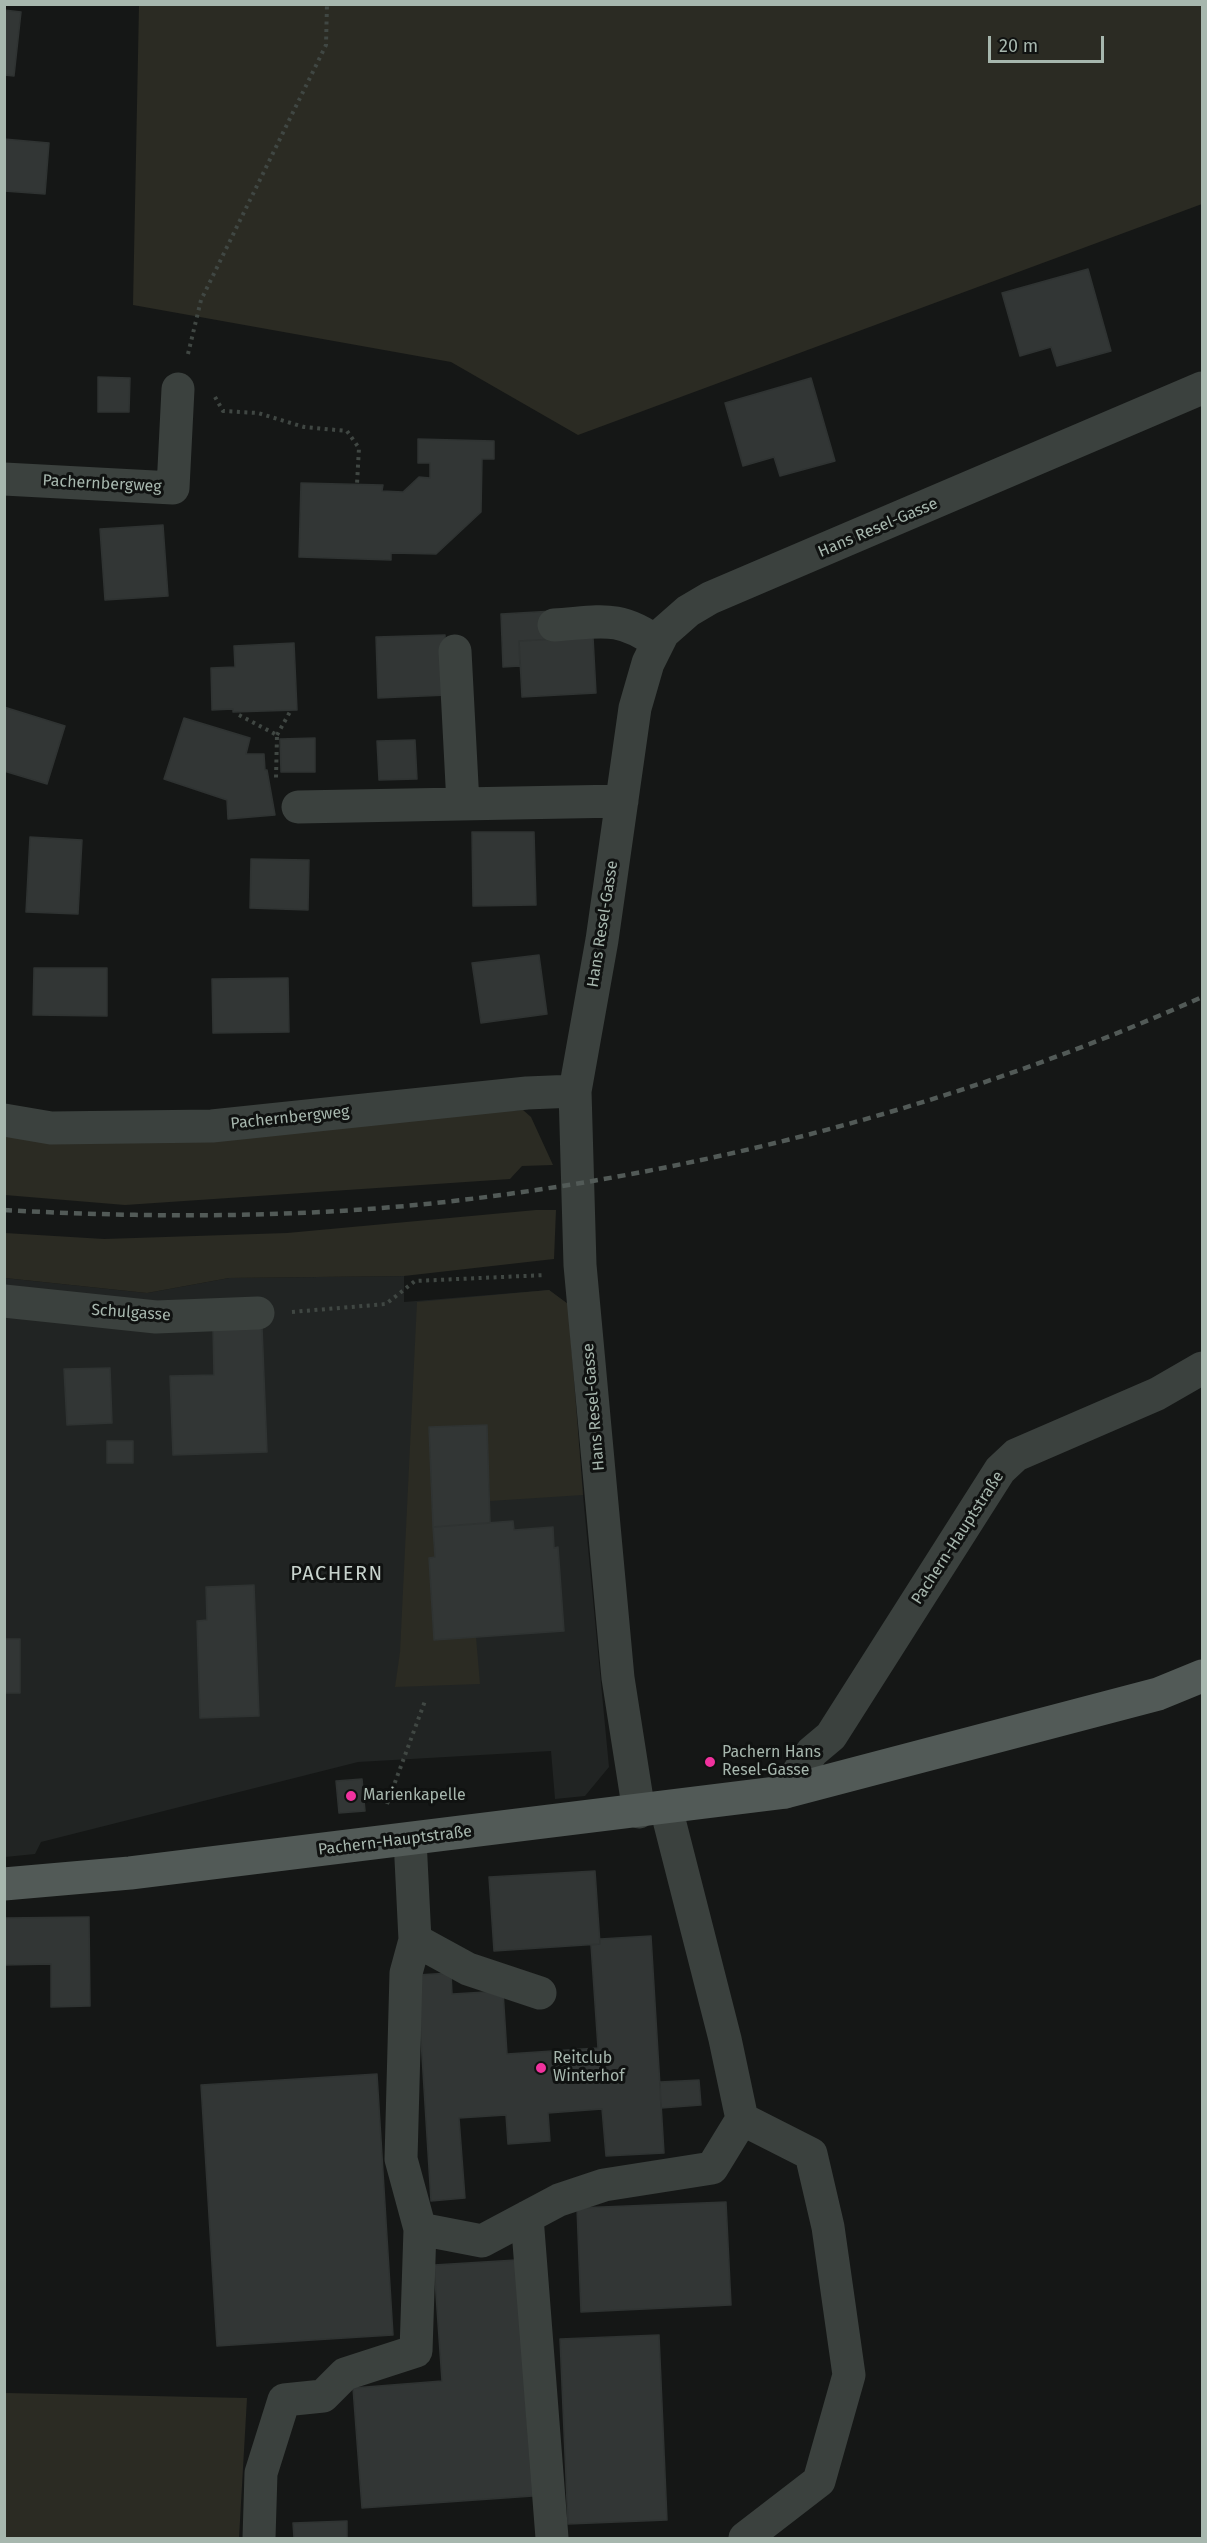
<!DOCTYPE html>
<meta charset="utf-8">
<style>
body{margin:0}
#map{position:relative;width:1207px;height:2543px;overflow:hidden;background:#151716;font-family:"Fira Sans",sans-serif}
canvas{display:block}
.frame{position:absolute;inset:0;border:6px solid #a7b7ae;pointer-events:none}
.scale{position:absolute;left:988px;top:36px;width:116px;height:27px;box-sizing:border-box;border:3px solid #a7b7ae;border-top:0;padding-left:8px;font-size:18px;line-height:21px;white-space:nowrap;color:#a7b7ae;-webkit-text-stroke:4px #101211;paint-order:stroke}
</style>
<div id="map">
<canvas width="1207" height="2543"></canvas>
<div class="frame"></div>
<div class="scale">20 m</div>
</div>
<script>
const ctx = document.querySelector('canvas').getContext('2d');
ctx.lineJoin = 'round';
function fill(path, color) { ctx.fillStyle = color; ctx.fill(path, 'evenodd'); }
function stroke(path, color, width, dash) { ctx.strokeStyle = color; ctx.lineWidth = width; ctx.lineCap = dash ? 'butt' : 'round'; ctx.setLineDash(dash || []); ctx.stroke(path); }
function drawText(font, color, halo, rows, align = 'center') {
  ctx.font = font + ' "Fira Sans",sans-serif'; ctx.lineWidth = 6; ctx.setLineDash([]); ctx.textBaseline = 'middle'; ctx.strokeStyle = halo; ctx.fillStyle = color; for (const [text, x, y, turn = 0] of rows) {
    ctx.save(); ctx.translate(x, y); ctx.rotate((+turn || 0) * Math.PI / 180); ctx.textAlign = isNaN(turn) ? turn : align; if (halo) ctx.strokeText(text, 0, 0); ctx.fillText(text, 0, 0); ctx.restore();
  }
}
const built = new Path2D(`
 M404 1276V1302L549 1290 568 1304 583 1495 609 1767 585 1796 555 1799 551 1751 358 1762 41 1842 35 1854 5 1857V1278L147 1293 229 1278Z`);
const green = new Path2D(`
 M139 5H1202V204L578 435 451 362 133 305Z
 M523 1110 531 1117 553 1165 522 1166 510 1179 125 1205 5 1195 4 1133Z
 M536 1210H556L554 1259 404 1276 229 1278 147 1293 5 1278V1233L104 1239 287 1233Z
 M549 1290 568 1304 583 1495 490 1501 486 1425 429 1427 435 1557 429 1559 434 1639 476 1637 480 1684 395 1687 400 1652 417 1302Z
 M5 2393 247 2398 239 2538H5Z`);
const building = new Path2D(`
 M4 10 21 12 14 76 4 75Z
 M4 139 49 143 45 194 4 191Z
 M1088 269 1111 351 1057 366 1051 347 1020 356 1002 293Z
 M98 377 130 378 129 412H98Z
 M811 378 835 461 780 476 774 457 743 466 725 403Z
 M418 439 494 441V459H482L481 512 436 554 391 553V560L299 557 301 483 383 485 382 491 403 492 419 477 430 478V463H418Z
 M163 525 168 596 105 600 100 529Z
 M554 611 555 639 519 641 520 666 503 667 501 614Z
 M445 635 447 695 378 698 376 637Z
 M593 637 596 693 522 697 519 641Z
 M294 643 297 710 233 712V709L212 710 211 668 235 667 234 646Z
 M4 707 65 726 47 784 4 771Z
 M184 718 250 738 246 754H264L265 770H267L275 815 228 819 227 800 164 779Z
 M315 738V772H281L280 739Z
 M415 740 417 779 379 780 377 741Z
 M472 832H534L536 905 473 906Z
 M30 837 82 840 78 914 26 912Z
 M251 859 309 860 308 910 250 908Z
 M539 955 547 1014 481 1023 472 963Z
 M34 968H107V1016L33 1015Z
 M288 978 289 1032 213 1033 212 979Z
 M262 1327 267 1452 173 1455 170 1376 214 1375 213 1329Z
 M110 1368 112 1423 67 1425 64 1369Z
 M487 1425 490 1523 433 1527 429 1427Z
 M107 1441H133V1463H107Z
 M513 1521 514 1530 553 1527 554 1548 558 1547 564 1631 434 1640 429 1558 435 1557 433 1527Z
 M254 1585 259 1716 200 1718 197 1621 207 1620 206 1587Z
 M4 1639H20V1693H4Z
 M362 1779 365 1811 339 1813 336 1781Z
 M595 1871 600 1944 494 1951 489 1877Z
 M89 1917 90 2006 51 2007V1964L4 1965V1918Z
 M651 1936 664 2153 606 2156 602 2109 548 2113 550 2141 508 2144 506 2115 459 2118 465 2198 431 2201 417 1975 451 1973 452 1994 503 1991 507 2054 598 2048 591 1945 600 1944V1939Z
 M377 2074 393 2335 217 2346 201 2085Z
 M699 2080 701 2105 661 2108 660 2082Z
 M726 2202 731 2305 581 2312 577 2208Z
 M516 2260 533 2496 362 2508 353 2388 442 2381 434 2265Z
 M659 2335 667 2520 568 2524 560 2339Z
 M347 2521V2538H294L293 2523Z`);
const path = new Path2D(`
 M188 354 201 300 326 45 327 4
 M215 397 223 411 258 413 304 427 347 431 359 448 357 484
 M239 715 277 735 276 778
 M277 735 291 710
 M292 1312 386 1304 415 1281 546 1275
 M387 1804 425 1701`);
const minor = new Path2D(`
 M4 479 173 488 178 389
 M554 625C600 622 619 614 658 643
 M455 651 463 804
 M298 807 622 801
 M4 1120 51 1128 212 1126 527 1093 575 1091
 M4 1301 156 1317 258 1313
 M785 1792 812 1752 831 1736 1000 1470 1016 1455 1157 1394 1202 1368
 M639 1812 618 1678 580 1265 575 1091 602 940 635 708 648 663 663 633 688 611 710 598 1202 388
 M410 1839 415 1940 406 1973 401 2159 420 2229 482 2241 559 2200 604 2185 712 2168 742 2119 725 2039 666 1808
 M415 1940 468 1969 540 1993
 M742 2119 811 2154 828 2227 849 2375 819 2481 745 2538
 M527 2217 552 2538
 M259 2538 261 2473 284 2400 323 2396 345 2374 416 2351 420 2229`);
const major = new Path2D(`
 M4 1884 130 1873 785 1792 1158 1694 1202 1676`);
const rail = new Path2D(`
 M4 1210C148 1218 294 1218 436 1203 699 1174 961 1105 1202 997`);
const markers = [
 [710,1762,6,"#f1329e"],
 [351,1796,6,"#f1329e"],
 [541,2068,6,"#f1329e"]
];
const streetNames = [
 ["Pachernbergweg",102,484,3],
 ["Hans Resel-Gasse",878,528,-23],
 ["Hans Resel-Gasse",603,924,-81],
 ["Pachernbergweg",290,1118,-6],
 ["Schulgasse",131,1313,4],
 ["Hans Resel-Gasse",594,1407,-95],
 ["Pachern-Hauptstraße",958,1538,-57],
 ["Pachern-Hauptstraße",395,1841,-7]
];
const poiNames = [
 ["Pachern Hans",722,1753],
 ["Resel-Gasse",722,1771],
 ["Marienkapelle",363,1796],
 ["Reitclub",553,2059],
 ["Winterhof",553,2077]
];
const quarterNames = [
 ["PACHERN",337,1574]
];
fill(built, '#212423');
fill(green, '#2b2b23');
fill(building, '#323635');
stroke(building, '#2f3332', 1.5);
stroke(path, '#404743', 4, [3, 4.5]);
stroke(minor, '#3b413e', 33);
stroke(major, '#525a57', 33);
stroke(rail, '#525a57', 4.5, [8, 6]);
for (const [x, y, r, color] of markers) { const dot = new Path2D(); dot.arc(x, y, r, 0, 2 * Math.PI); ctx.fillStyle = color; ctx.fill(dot); stroke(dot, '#101211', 2); }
drawText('16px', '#a7b7ae', '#101211', streetNames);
drawText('16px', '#a7b7ae', '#101211', poiNames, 'left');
ctx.letterSpacing = '1.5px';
drawText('20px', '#c8d3cd', '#101211', quarterNames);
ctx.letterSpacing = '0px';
</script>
